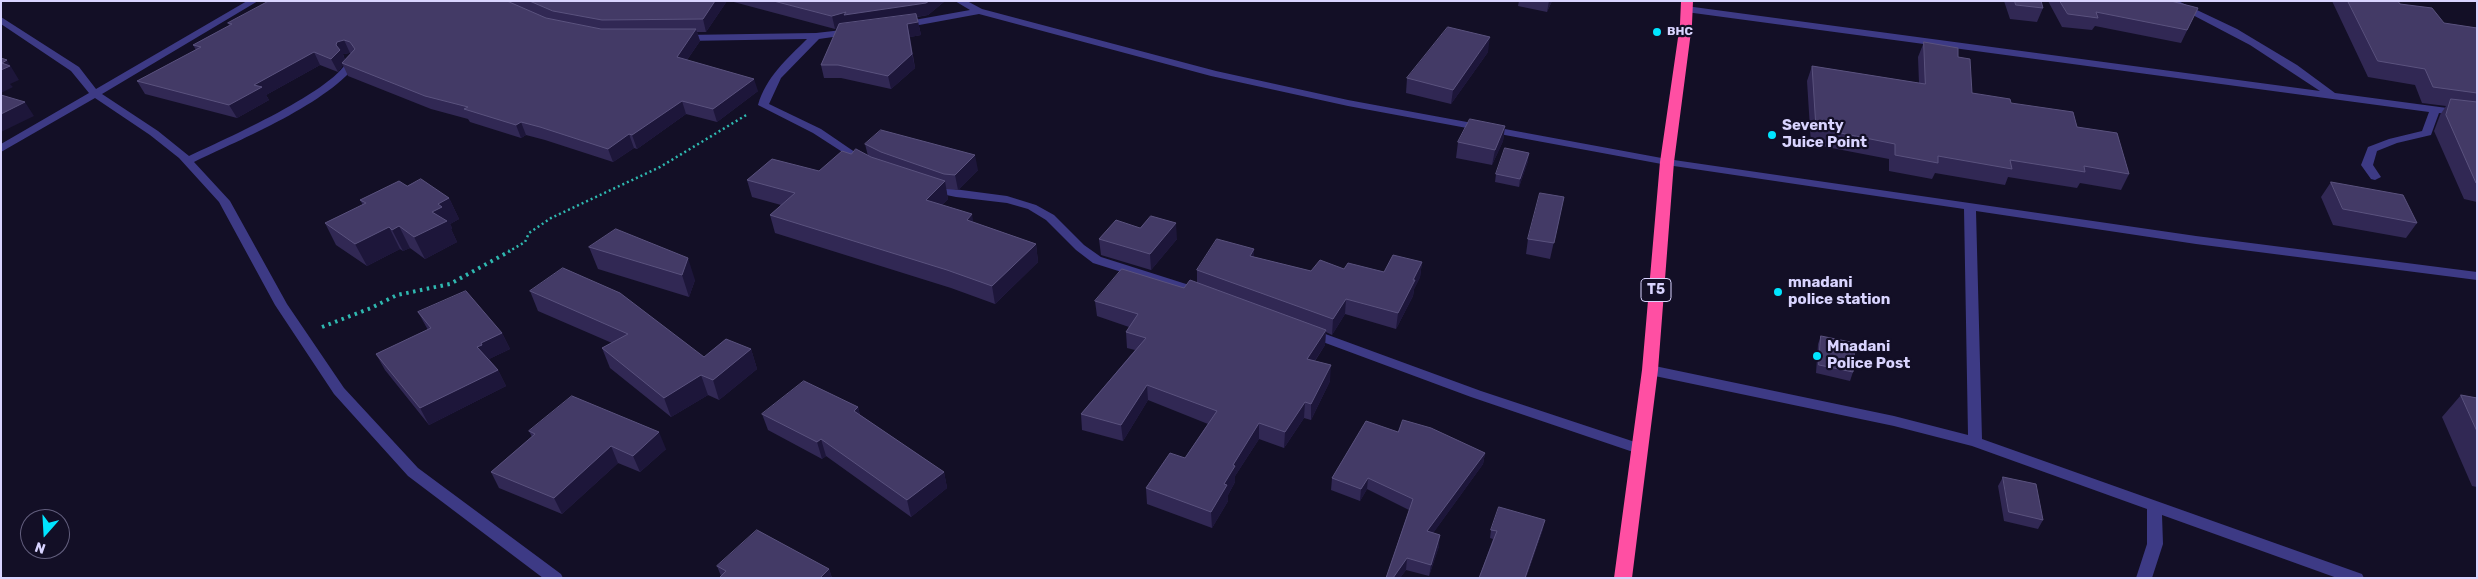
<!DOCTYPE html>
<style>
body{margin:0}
#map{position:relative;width:2478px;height:579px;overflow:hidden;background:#130f26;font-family:Rubik,sans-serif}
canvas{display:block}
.frame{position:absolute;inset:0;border:2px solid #d9d4ff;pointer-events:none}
.north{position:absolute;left:20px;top:509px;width:50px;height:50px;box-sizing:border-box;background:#130f26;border:1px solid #625e7d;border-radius:50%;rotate:199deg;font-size:14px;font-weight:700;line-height:20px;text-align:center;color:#d9d4ff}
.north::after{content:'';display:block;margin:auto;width:18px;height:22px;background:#00e5ff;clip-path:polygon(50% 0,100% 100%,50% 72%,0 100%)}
</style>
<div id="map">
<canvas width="2478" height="579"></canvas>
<div class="frame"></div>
<div class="north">N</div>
</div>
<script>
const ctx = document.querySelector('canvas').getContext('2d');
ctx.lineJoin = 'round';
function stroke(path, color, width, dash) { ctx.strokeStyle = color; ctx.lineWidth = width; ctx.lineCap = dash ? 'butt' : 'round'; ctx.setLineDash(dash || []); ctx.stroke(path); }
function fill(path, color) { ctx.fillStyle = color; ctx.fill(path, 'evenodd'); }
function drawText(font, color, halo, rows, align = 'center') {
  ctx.font = font + ' Rubik,sans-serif'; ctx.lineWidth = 4.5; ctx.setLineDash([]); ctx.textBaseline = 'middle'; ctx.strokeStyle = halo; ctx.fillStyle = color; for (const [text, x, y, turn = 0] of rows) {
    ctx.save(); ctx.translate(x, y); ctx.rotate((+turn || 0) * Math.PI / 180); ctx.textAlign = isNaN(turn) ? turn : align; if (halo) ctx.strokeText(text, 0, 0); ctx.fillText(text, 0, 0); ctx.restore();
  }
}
const pathFar1 = new Path2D(`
 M508 252 525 242 529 233 551 218 660 167 748 114`);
const path = new Path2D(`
 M322 327 371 308 397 295 450 284 510 251`);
const street = new Path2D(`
 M247 1H258L102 94 158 131 189 156C221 141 341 88 348 58L358 59 359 61C330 103 241 139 194 162L230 201 287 304 344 388 418 468 561 574 563 578H543L408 476 334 394 275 305 219 202 179 158 150 135 95 98 1 152V144L89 93 71 71 1 24V17L79 67 96 89Z
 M955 1H967L982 9 1216 71 1348 100 1667 159 2196 236 2477 272V280L2196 244 1976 211 1982 439 2362 574 2364 578H2337L2162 515 2163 544 2152 578H2136L2147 544V509L1972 446 1894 426 1650 375 1645 373 1643 370 1645 367 1650 365 1894 416 1968 435 1964 209 1667 165 1348 106 1211 76 979 14 903 28 898 25 903 22 970 10Z
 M2166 1H2178L2237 29 2297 65 2335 93 2477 112V118L2439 113 2431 135 2397 143 2377 151 2373 165 2381 177 2375 180 2371 179 2361 165 2368 147 2389 139 2422 131 2429 112 1686 12 1681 9 1686 6 2320 91 2250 45Z
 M851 29 856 32 854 34 819 39 781 78 769 104 821 129 865 159 867 161 865 163 861 164 813 133 758 105C766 77 787 59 807 39L684 41 679 38 684 35 816 33Z
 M931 186 1007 196 1036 205 1054 215 1084 245 1101 257 1205 290 1207 293 1201 297 1093 263 1076 250 1046 220 1028 209 1007 203 956 197 927 191 925 189Z
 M1309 328 1481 391 1644 445 1646 449 1644 453 1639 454 1471 397 1304 335 1303 332 1304 329Z`);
const highway = new Path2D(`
 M1681 1H1693L1692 24 1674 162 1658 370 1632 578H1614L1642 370 1660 162 1680 24Z`);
const wall = new Path2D(`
 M269 1H727L706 32H697L700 41 687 60 758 91 717 122 686 114 637 149 634 148 613 162 545 140 526 135 521 138 470 122 468 119 431 109 348 76 343 65 338 72 320 65 266 95 269 100 237 118 145 94 137 81 196 50 193 45 230 26 228 23ZM350 53H351L345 60 343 54Z
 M730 1H945L928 15 917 17 921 35 910 37 915 68 891 89 841 78H824L821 65 838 28 835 29Z
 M1519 1H1552L1547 12 1518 6Z
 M2004 1H2041L2043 8 2037 22 2010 19Z
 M2048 1H2171L2198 8 2181 43 2095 26 2092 30 2062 27Z
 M2332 1H2398L2400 4 2444 23 2477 28V202L2464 199 2434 131 2440 115 2446 106 2422 103 2415 85 2368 77Z
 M1924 42 1958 57 1972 93 2011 103 2077 127 2129 174 2121 190 2080 183 2077 188 2008 177 2005 185 1935 173 1932 179 1889 171V159L1811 144 1807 81 1812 66 1919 83 1918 57Z
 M1488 52 1451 104 1406 93 1407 78Z
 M1505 126 1503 141 1492 165 1456 158 1458 142Z
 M865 144 978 170 958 190 946 189 948 199 942 205 973 222 1036 244 1038 262 995 304 951 288 775 233 770 215 781 205 752 197 747 180 819 171 851 154 868 156Z
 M1528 161 1519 187 1495 182 1496 174Z
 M2331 182 2417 223 2406 238 2333 225 2321 197Z
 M407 186 449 198 459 219 450 224 452 228 451 229 457 242 425 259 410 248 403 251 400 249 367 266 336 245 325 223 363 205 360 200Z
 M1564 197 1550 259 1526 254 1528 239Z
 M616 229 695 280 689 297 598 269 589 247Z
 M1099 239H1177L1151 270 1101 255Z
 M1254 257 1311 271 1344 269 1384 272 1422 262 1420 277 1414 289 1413 296 1396 329 1345 314 1332 335 1326 332 1325 345 1315 361 1330 381 1311 420 1304 418 1284 448 1259 439 1235 476V482L1228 495V501L1212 528 1147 504 1146 488 1185 458 1208 424 1148 400 1123 441 1082 430 1081 414 1135 350 1127 348 1126 332 1129 327 1097 316 1095 301 1184 288 1197 283V270Z
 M530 291 704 357 751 349 757 369 719 400 708 395 671 417 610 368 602 348 612 343 538 311Z
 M418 312 502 333 510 349 489 359 498 370 506 386 429 425 385 370 376 354 428 330Z
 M1821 336 1853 372 1850 381 1816 373 1818 344Z
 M2461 395 2477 398V487L2472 486 2442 417Z
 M858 407 860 415 944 472 947 488 911 517 826 456 822 459 768 430 762 414Z
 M529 431 666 449 640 472 618 463 562 514 499 488 491 472 532 437Z
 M1398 432 1485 453 1483 464 1433 533 1439 546 1429 576 1406 570 1400 578H1386L1409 510 1367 489 1360 501 1331 490 1332 478Z
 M2003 477 2043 520 2038 529 2004 521 1998 486Z
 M1543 529 1526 578H1479L1493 539 1490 538 1491 530Z
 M717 566 829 569 832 578H719L721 576Z`);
const shadedWall = new Path2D(`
 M715 1H727L706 32 703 19Z
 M929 1H945L928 15 847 27 846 25 835 29 832 16 846 12Z
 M1549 1H1552L1547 12Z
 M918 22 921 35 910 37 907 24Z
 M696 29 700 41 680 70 677 57Z
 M1490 37 1488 52 1451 104 1453 90Z
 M344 40 350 53 343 54V55L346 62 342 63 343 65 338 72 331 59 337 42Z
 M314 52 320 65 266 95 269 100 237 118 229 105 254 85Z
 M912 54 915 68 891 89 888 76Z
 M7 60 19 80 10 84 13 87 1 93 2 63Z
 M754 79 758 91 717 122 713 109Z
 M682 101 686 114 637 149 632 135Z
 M25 102 34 116 1 132V114Z
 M521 122 526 135 521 138 516 125Z
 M1505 126 1503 141 1492 165 1495 150Z
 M629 134 634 148 613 162 608 149Z
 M1529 153 1528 161 1519 187 1520 179Z
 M975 155 978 170 958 190 955 175Z
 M945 181 948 199 929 218 926 200Z
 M449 198 459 219 450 224 452 228 451 229 457 242 425 259 414 237 438 204Z
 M972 214 975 232 967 220Z
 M1176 223 1177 239 1151 270 1150 254Z
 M399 226 410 248 403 251 392 230Z
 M389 227 400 249 367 266 355 244Z
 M1036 244 1038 262 995 304 992 286Z
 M1254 249V264L1250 256Z
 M688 258 695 280 689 297 682 275Z
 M1422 262 1420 277 1414 289 1413 296 1396 329 1398 313Z
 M1346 299 1345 314 1332 335 1333 319Z
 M1326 330 1325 345 1306 374 1307 359Z
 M502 333 510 349 489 359 490 361 477 347 481 343Z
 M751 349 757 369 719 400 713 380Z
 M1331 365 1330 381 1311 420V404Z
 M498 370 506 386 429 425 420 408Z
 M701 375 708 395 671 417 664 398Z
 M1147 385 1148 400 1123 441 1121 425Z
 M1305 402 1304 418 1284 448 1285 432Z
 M858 407 862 424 854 411Z
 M1259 423V439L1235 476V482L1228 495V501L1212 528 1211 512 1233 465Z
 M659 432 666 449 640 472 633 456Z
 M821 439 826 456 822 459 817 442Z
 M611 446 618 463 562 514 554 498Z
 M1485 453 1483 464 1426 543 1427 531Z
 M944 472 947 488 911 517 907 500Z
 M1368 478 1367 489 1360 501 1361 489Z
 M1545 520 1543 529 1526 578H1525Z
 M1440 535 1439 546 1429 576 1431 565Z
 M1407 558 1406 570 1400 578H1393Z
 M829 569 832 578H820Z`);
const building = new Path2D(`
 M269 1H507L546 18 601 29H696L677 57 754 79 713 109 682 101 632 135 629 134 608 149 540 127 521 122 516 125 464 109 468 107 425 96 342 63 355 49 350 42 344 40 337 42 336 45 340 50 331 59 314 52 254 85 262 87 229 105 137 81 201 47 193 45 232 24 228 23Z
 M530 1H715L703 19 602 20 553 11Z
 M774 1H929L926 3 844 15 846 12 832 16Z
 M2015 1H2041L2043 8 2016 5Z
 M2060 1H2171L2198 8 2187 30 2096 12 2098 18 2068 14Z
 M2348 1H2398L2400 4 2432 8 2444 23 2477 28V93L2433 87 2425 69 2378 61Z
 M916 14 918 22 907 24 912 54 888 76 838 65H821L839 24Z
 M1448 27 1490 37 1453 90 1407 78Z
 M1924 42 1958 48V57L1970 59 1972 93 2010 99 2011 103 2073 112 2077 127 2117 133 2129 174 2084 166 2085 172 2010 160 2012 169 1938 156V163L1895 155V144L1816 128 1812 66 1925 84Z
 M1 58 7 60 2 63 10 66 1 70Z
 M1 95 25 102 1 114Z
 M2451 99 2477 102V183H2476L2446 115Z
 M1470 119 1505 126 1495 150 1458 142Z
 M881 130 975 155 955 175 944 174 881 152 865 144Z
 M1505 148 1529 153 1520 179 1496 174Z
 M856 149 871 157 945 181 926 200 972 214 967 220 1036 244 992 286 947 270 770 215 795 193 747 180 772 159 819 171 842 151 851 154Z
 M421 179 449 198 438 204 442 207 432 212 447 221 414 237 399 226 392 230 389 227 355 244 325 223 366 203 360 200 399 181 407 186Z
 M2331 182 2403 195 2417 223 2343 209Z
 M1540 193 1564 197 1554 243 1528 239Z
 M1151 216 1176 223 1150 254 1099 239 1116 220 1140 228Z
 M616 229 688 258 682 275 589 247Z
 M1217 239 1254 249 1250 256 1311 271 1320 260 1344 269 1348 263 1384 272 1393 255 1422 262 1413 280H1415L1398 313 1346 299 1333 319 1197 270Z
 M563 268 620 293 704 357 726 339 751 349 713 380 701 375 664 398 602 348 628 334 530 291Z
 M1122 269 1184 288 1190 280 1326 330 1307 359 1331 365 1311 404 1305 402 1285 432 1259 423 1233 465 1235 466 1224 484 1227 485 1211 512 1146 488 1170 453 1185 458 1217 411 1147 385 1121 425 1081 414 1146 338 1126 332 1138 314 1095 301Z
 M466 291 502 333 481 343 482 345 477 347 498 370 420 408 376 354 431 328 418 312Z
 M1821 336 1855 343 1853 372 1819 365Z
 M804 381 858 407 854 411 944 472 907 500 821 439 817 442 762 414Z
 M2461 395 2477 398V431Z
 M572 396 659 432 633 456 611 446 554 498 491 472 535 434 529 431Z
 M1403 420 1431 428 1485 453 1427 531 1440 535 1431 565 1407 558 1393 578H1386L1413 499 1368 478 1361 489 1332 478 1366 421 1398 432Z
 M2003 477 2036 484 2043 520 2009 512Z
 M1499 507 1545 520 1525 578H1479L1497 531 1491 530Z
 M757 530 829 569 820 578H719L726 571 717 566Z`);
const markers = [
 [1657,32,5,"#00e5ff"],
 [1772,135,5,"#00e5ff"],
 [1778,292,5,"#00e5ff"],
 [1817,356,5,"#00e5ff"]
];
const farPoinames = [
 ["BHC",1667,32]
];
const shields = [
 [1656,290,30]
];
const shieldNames = [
 ["T5",1656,290]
];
const poiNames = [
 ["Seventy",1782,126],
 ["Juice Point",1782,143],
 ["mnadani",1788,283],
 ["police station",1788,300],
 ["Mnadani",1827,347],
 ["Police Post",1827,364]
];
stroke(pathFar1, '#2fb8b0', 2.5, [2, 3]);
stroke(path, '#2fb8b0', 4, [2.5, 4.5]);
fill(street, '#3d3a85');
fill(highway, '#ff4fa3');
fill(wall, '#312854');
fill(shadedWall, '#1d163a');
fill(building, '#433a66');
stroke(building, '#5a527e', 1);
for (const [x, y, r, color] of markers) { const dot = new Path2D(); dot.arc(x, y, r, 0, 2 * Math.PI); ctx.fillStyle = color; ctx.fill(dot); stroke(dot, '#130f26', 2); }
drawText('bold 12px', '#d9d4ff', '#130f26', farPoinames, 'left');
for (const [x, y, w] of shields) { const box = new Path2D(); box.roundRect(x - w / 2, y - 11.5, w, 23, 4); ctx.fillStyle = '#130f26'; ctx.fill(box); stroke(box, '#d9d4ff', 1); }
drawText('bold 14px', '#d9d4ff', null, shieldNames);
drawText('bold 15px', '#d9d4ff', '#130f26', poiNames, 'left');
</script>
